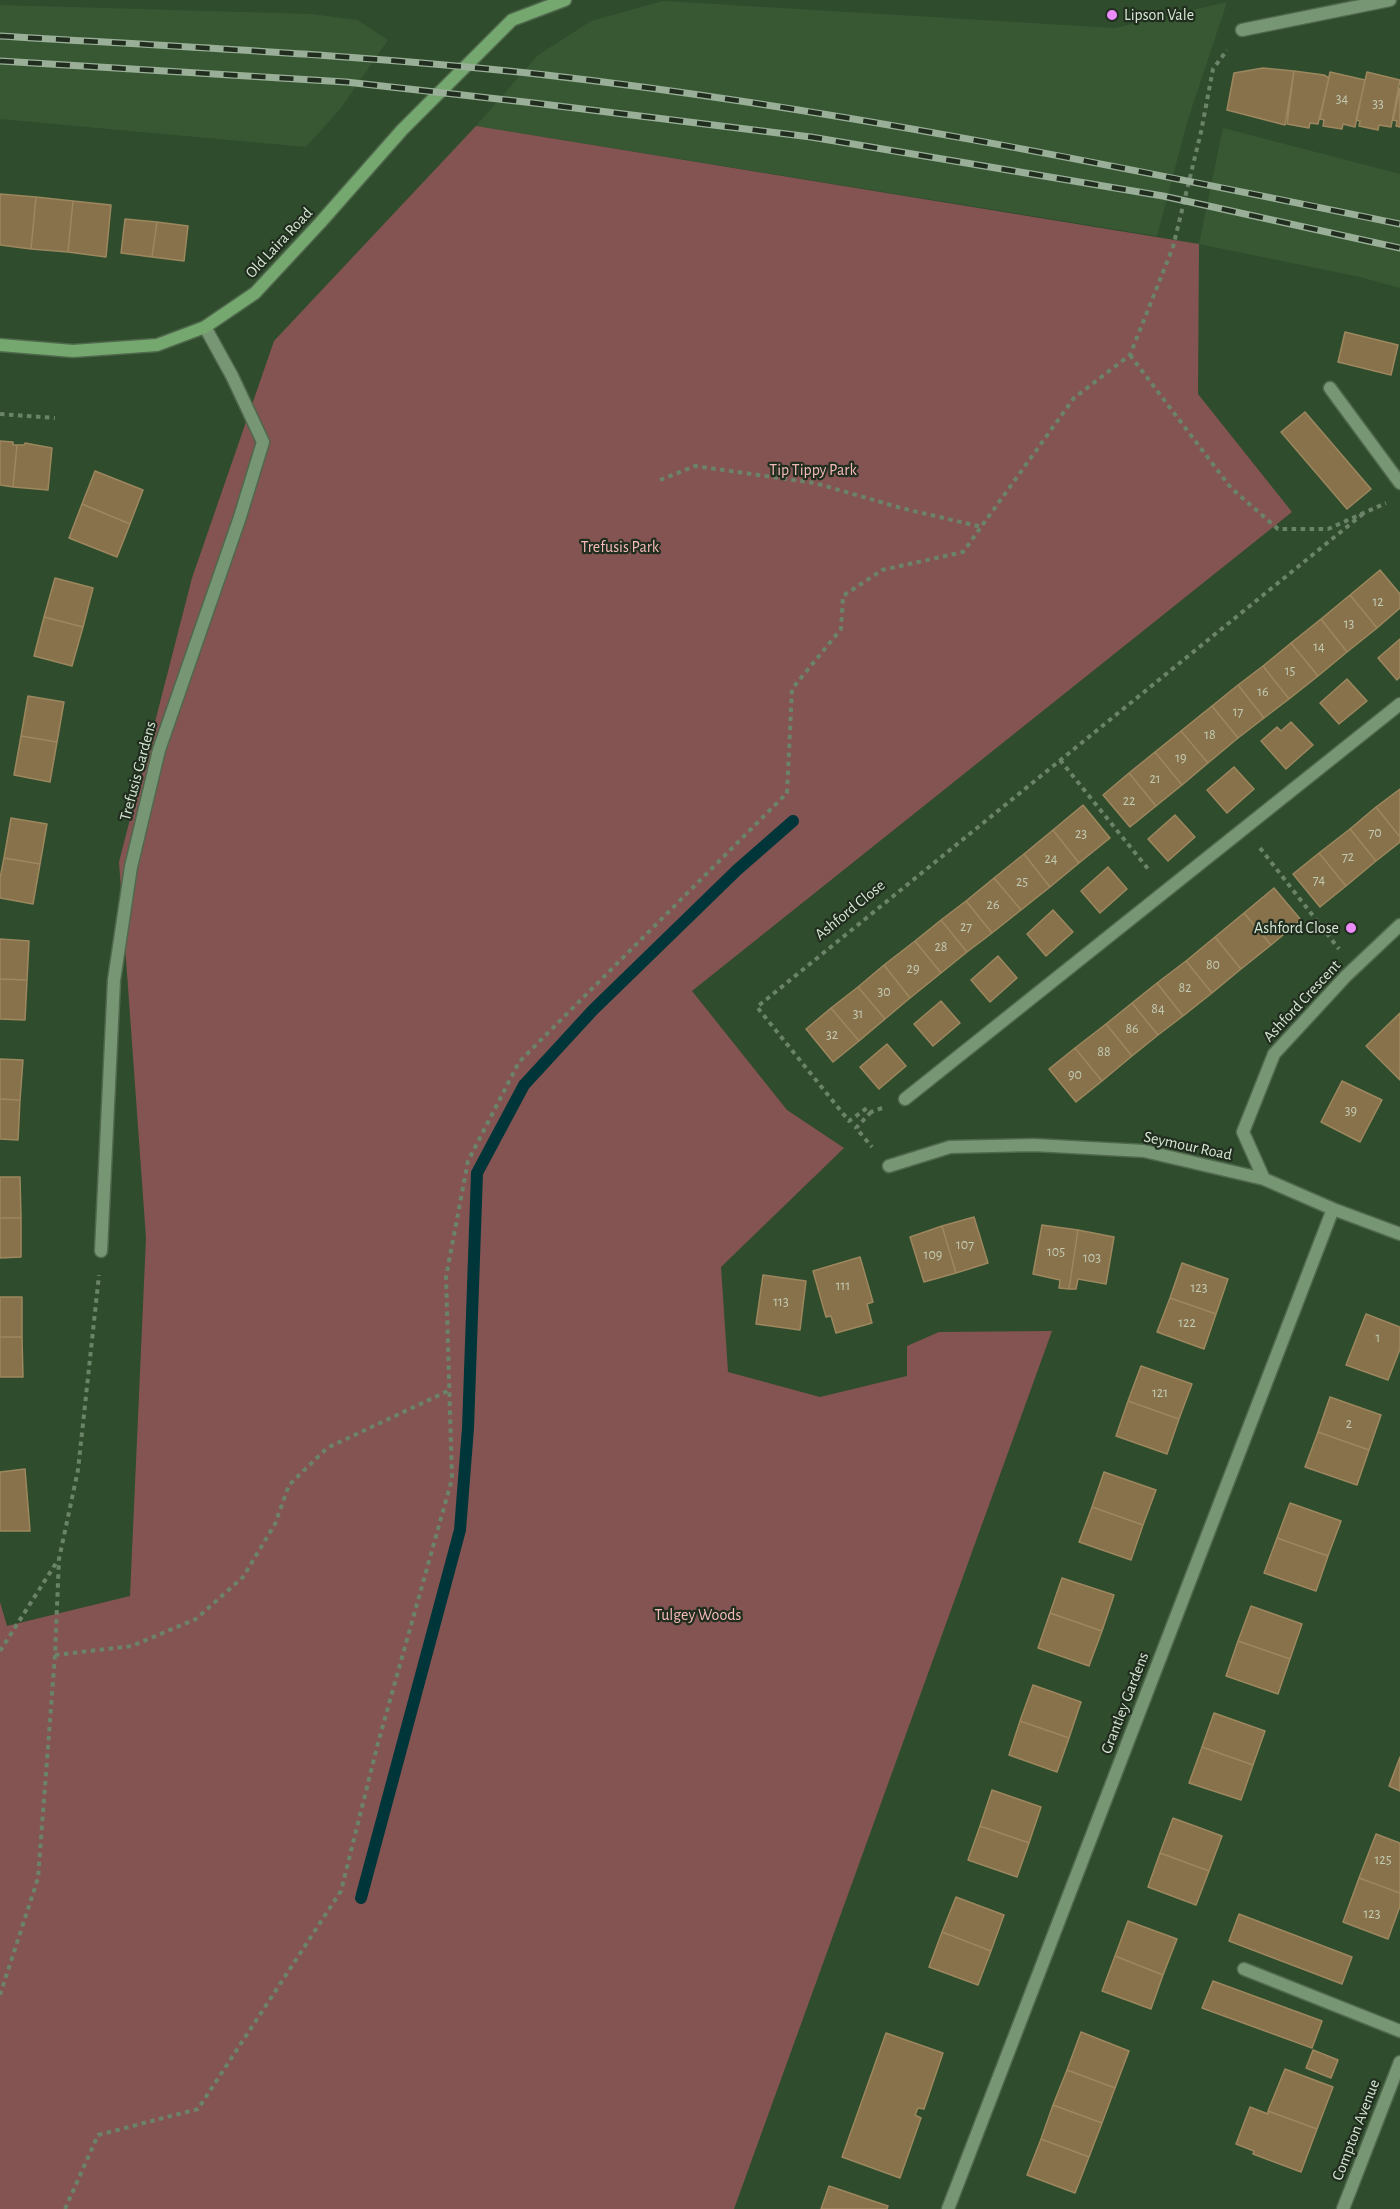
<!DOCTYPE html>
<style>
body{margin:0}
canvas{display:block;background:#2f4c2c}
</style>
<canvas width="1400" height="2209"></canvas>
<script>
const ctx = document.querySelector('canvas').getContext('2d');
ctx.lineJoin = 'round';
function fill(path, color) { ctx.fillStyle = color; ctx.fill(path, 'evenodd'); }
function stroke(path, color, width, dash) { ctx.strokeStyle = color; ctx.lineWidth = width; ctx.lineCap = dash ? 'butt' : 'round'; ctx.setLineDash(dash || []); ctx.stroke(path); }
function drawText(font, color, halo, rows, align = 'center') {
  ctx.font = font + ' "Alegreya Sans",sans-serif'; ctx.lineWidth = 4.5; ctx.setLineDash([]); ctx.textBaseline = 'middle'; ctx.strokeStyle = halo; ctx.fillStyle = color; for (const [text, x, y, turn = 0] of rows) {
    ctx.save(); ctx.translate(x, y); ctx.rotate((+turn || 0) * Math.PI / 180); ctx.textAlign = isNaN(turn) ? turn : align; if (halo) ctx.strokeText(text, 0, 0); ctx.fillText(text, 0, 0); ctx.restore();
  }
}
const built = new Path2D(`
 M663 1 1115 28 1227 2 1188 119 1157 236 476 126 537 56 591 21Z
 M0 5 311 14 357 20 388 40 340 109 306 147 0 119Z
 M1223 128 1400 174V288L1360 277 1199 244Z`);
const green = new Path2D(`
 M476 126 1199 244 1198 394 1292 512 692 991 787 1110 844 1148 721 1267 728 1372 820 1397 907 1376V1346L939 1332 1052 1331 734 2209H0V1602L7 1626 130 1596 146 1238 119 862 192 578 274 341Z`);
const stream = new Path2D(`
 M361 1898 460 1530 468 1428 477 1173 524 1085 593 1010 737 870 793 821`);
const building = new Path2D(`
 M1263 68 1294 71 1285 125 1227 110 1234 73Z
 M1294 71 1324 75 1329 78 1318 124 1310 123 1309 128 1287 124Z
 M1330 72 1365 80 1355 127 1343 124 1342 129 1323 126 1324 120 1320 119Z
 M1367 72 1400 80 1391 127 1379 125 1378 130 1359 126 1360 121 1356 120Z
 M1400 88V127L1396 126 1397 121 1393 120Z
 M0 194 36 197 31 249 0 245Z
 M36 197 73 201 68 252 31 249Z
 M73 201 111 205 106 257 68 252Z
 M125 219 157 222 152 257 121 253Z
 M157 222 188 226 184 261 152 257Z
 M1345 332 1398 345 1391 375 1338 362Z
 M1305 412 1371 489 1347 509 1281 432Z
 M0 441 13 442V445H17L13 487 0 485Z
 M25 443 52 448 48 490 13 487 17 445H24Z
 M95 471 143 490 130 524 82 504Z
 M82 504 130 524 117 557 69 538Z
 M1380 570 1400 594V608L1377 628 1350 595Z
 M55 578 93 588 83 627 44 617Z
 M1350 595 1377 628 1347 652 1321 619Z
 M44 617 83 627 72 666 34 656Z
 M1321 619 1347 652 1318 676 1291 643Z
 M1400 639V677L1397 680 1378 658Z
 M1291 643 1318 676 1289 699 1263 666Z
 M1263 666 1289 699 1264 718 1238 685Z
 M1347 679 1367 701 1339 724 1320 703Z
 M1238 685 1264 718 1238 738 1212 706Z
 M28 696 64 702 57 742 21 736Z
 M1212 706 1238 738 1208 763 1181 731Z
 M1291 722 1313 745 1286 769 1261 741 1277 727 1281 731Z
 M1181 731 1208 763 1182 785 1155 752Z
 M21 736 57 742 50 782 14 775Z
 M1155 752 1182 785 1156 806 1129 773Z
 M1234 767 1254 789 1227 813 1207 790Z
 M1129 773 1156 806 1130 827 1103 795Z
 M1400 789V837L1376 807Z
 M1083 805 1110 838 1079 863 1053 830Z
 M1376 807 1400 837V842L1376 861 1350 829Z
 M1175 815 1195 837 1168 861 1148 839Z
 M11 818 47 824 40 864 4 858Z
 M1350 829 1376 861 1346 886 1319 853Z
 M1053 830 1079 863 1050 887 1024 854Z
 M1319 853 1346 886 1320 907 1293 874Z
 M1024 854 1050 887 1021 910 994 878Z
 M4 858 40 864 33 904 0 898V878Z
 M1108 867 1127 889 1100 913 1081 891Z
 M994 878 1021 910 992 933 966 901Z
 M1274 888 1301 920 1271 945 1244 913Z
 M966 901 992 933 967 952 941 920Z
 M1053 910 1073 932 1046 956 1027 934Z
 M1244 913 1271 945 1241 969 1215 937Z
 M941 920 967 952 941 973 915 941Z
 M1215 937 1241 969 1212 993 1186 961Z
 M0 939 29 941 27 980 0 979Z
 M915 941 941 973 910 998 884 965Z
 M998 956 1017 978 990 1002 971 980Z
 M1186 961 1212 993 1183 1016 1157 983Z
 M884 965 910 998 885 1019 858 987Z
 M0 979 27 980 25 1020 0 1019Z
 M1157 983 1183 1016 1158 1035 1132 1003Z
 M858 987 885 1019 859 1041 831 1008Z
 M941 1001 960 1023 933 1046 914 1024Z
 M1132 1003 1158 1035 1132 1056 1106 1024Z
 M831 1008 859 1041 833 1062 806 1029Z
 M1400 1013V1080L1366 1046Z
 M1106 1024 1132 1056 1102 1081 1075 1048Z
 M887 1044 906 1066 879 1089 860 1067Z
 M1075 1048 1102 1081 1076 1102 1049 1069Z
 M0 1059 23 1060 20 1100 0 1099Z
 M1342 1081 1382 1100 1360 1142 1321 1122Z
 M0 1099 20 1100 18 1140 0 1139Z
 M0 1177H20L21 1218H0Z
 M974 1217 988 1263 956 1273 942 1226Z
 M0 1218H21V1257L0 1258Z
 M1042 1225 1078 1230 1069 1289 1059 1288 1060 1280 1033 1274Z
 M942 1226 956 1273 924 1282 910 1237Z
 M1078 1230 1114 1237 1106 1284 1078 1279 1076 1289H1069Z
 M860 1257 873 1302 867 1304 872 1323 836 1333 831 1316 826 1317 813 1271Z
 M1182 1263 1228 1279 1216 1314 1170 1298Z
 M763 1275 806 1281 800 1330 756 1324Z
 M0 1297H22V1337H0Z
 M1170 1298 1216 1314 1204 1349 1157 1332Z
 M1366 1314 1400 1327V1349L1388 1380 1346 1365Z
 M0 1337H22L23 1377H0Z
 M1141 1366 1192 1384 1179 1419 1128 1401Z
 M1330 1397 1381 1415 1369 1450 1318 1432Z
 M1128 1401 1179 1419 1167 1454 1116 1436Z
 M1318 1432 1369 1450 1357 1485 1305 1467Z
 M25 1469 30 1531H0V1472Z
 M1104 1472 1156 1490 1143 1525 1092 1507Z
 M1290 1503 1341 1521 1328 1556 1277 1538Z
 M1092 1507 1143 1525 1131 1560 1079 1542Z
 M1277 1538 1328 1556 1316 1591 1264 1573Z
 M1062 1578 1114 1595 1102 1631 1050 1613Z
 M1251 1606 1302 1624 1290 1659 1238 1641Z
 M1050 1613 1102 1631 1089 1666 1038 1648Z
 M1238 1641 1290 1659 1278 1694 1226 1676Z
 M1033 1685 1081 1702 1069 1738 1020 1721Z
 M1214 1713 1265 1731 1253 1765 1202 1747Z
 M1020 1721 1069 1738 1057 1772 1009 1755Z
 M1202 1747 1253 1765 1241 1800 1189 1783Z
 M1400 1757V1791L1389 1786Z
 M992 1790 1041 1807 1029 1843 980 1826Z
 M1173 1818 1222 1836 1209 1871 1160 1853Z
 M980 1826 1029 1843 1017 1877 968 1860Z
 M1376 1834 1400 1843V1893L1359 1878Z
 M1160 1853 1209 1871 1196 1905 1148 1887Z
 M1359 1878 1400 1893V1906L1388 1939 1343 1922Z
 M956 1897 1004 1915 991 1951 942 1932Z
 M1239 1914 1352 1957 1342 1984 1229 1941Z
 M1128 1921 1177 1939 1163 1975 1115 1956Z
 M942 1932 991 1951 978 1985 929 1967Z
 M1115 1956 1163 1975 1151 2009 1102 1991Z
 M1213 1981 1322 2021 1312 2048 1202 2008Z
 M1081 2032 1129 2051 1115 2088 1067 2070Z
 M886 2033 943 2053 924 2109 918 2108 915 2115 921 2118 900 2178 842 2157Z
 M1313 2050 1338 2060 1331 2078 1306 2068Z
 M1285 2069 1333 2087 1317 2129 1268 2111Z
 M1067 2070 1115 2088 1102 2123 1053 2105Z
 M1053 2105 1102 2123 1089 2157 1041 2139Z
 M1250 2107 1268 2114V2111L1317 2129 1301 2172 1253 2154 1254 2151 1236 2144Z
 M1041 2139 1089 2157 1075 2193 1027 2175Z
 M829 2186 888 2206 887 2209H821Z`);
const path = new Path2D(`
 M1130 355 1231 488 1278 529H1328L1386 503
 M0 414 55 418
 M660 480 695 466 815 483 901 508 982 527
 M1060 760 1149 870
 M1260 848 1339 949
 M882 1108 871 1112 867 1108 849 1121 757 1007 1364 513
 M871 1112 856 1128 872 1147
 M0 1651 58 1560
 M55 1655 132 1646 196 1619 243 1577 275 1524 289 1485 327 1448 450 1390
 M0 1995 38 1878 55 1655 59 1559 78 1470 99 1275
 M65 2209 98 2135 198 2109 341 1891 378 1743 452 1479 446 1277 468 1161 519 1062 787 793 792 689 841 629 843 596 882 570 963 552 1074 398 1130 355 1173 247 1201 132 1213 69 1227 50`);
const service = new Path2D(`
 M1244 1969 1400 2031`);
const minor = new Path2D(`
 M1242 30 1390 0
 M1330 388 1400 483
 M905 1099 1400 704
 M889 1166 950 1147 1034 1145 1144 1151 1264 1179 1333 1209 1400 1234
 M1264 1179 1243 1132 1274 1054 1346 976 1400 925
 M101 1251 114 980 131 867 159 750 240 517 263 442 232 376 205 327
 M948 2209 1333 1209
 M1343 2209 1400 2062`);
const secondary = new Path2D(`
 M0 345 73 351 157 345 205 327 255 293 320 223 402 130 512 20 565 0`);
const rail = new Path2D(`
 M0 36C182 47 364 55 546 75 833 108 1117 166 1400 224
 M0 61 346 82 534 103 811 137 1163 196 1400 248`);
const markers = [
 [1112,15,6,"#ec8cfb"],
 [1351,928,6,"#ec8cfb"]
];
const numberNames = [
 ["34",1342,99],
 ["33",1378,104],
 ["12",1378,602],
 ["13",1349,624],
 ["14",1319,647],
 ["15",1290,671],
 ["16",1263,692],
 ["17",1238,712],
 ["18",1210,735],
 ["19",1181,758],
 ["21",1155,779],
 ["22",1129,801],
 ["70",1375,833],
 ["23",1081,834],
 ["72",1348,857],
 ["24",1051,859],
 ["74",1319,880],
 ["25",1022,882],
 ["26",993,905],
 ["27",966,927],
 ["28",941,947],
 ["80",1213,965],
 ["29",913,969],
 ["82",1185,988],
 ["30",884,992],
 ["84",1158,1009],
 ["31",858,1014],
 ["86",1132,1029],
 ["32",832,1035],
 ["88",1104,1052],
 ["90",1075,1075],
 ["39",1351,1111],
 ["107",965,1245],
 ["105",1056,1252],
 ["109",933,1255],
 ["103",1092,1258],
 ["111",843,1286],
 ["123",1199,1288],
 ["113",781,1302],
 ["122",1187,1323],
 ["1",1378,1338],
 ["121",1160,1393],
 ["2",1349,1424],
 ["125",1383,1860],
 ["123",1372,1914]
];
const poiNames = [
 ["Lipson Vale",1124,15],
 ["Ashford Close",1339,928,"right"]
];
const streetNames = [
 ["Old Laira Road",279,243,-47],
 ["Trefusis Gardens",138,771,-75],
 ["Ashford Close",850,910,-39],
 ["Ashford Crescent",1302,1001,-47],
 ["Seymour Road",1188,1146,12],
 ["Grantley Gardens",1125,1703,-69],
 ["Compton Avenue",1356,2130,-69]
];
const parkNames = [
 ["Tip Tippy Park",813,470],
 ["Trefusis Park",620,547],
 ["Tulgey Woods",698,1615]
];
fill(built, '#385834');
fill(green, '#845452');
stroke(stream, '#003639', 12);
fill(building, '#88724b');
stroke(building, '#9d875f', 1.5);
stroke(service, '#50684d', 15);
stroke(minor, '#50684d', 15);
stroke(secondary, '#50684d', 15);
stroke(path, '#6b8469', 4, [4.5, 4.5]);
stroke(service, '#779673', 12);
stroke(minor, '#779673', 12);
stroke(secondary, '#75a86f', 12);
stroke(rail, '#9aaf98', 7);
stroke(rail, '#212e1f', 4.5, [14]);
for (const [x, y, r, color] of markers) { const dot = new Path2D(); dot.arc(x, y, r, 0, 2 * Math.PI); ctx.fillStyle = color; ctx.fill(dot); stroke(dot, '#212e1f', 2); }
drawText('14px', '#c2cab2', null, numberNames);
drawText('16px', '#d6e7d4', '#212e1f', poiNames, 'left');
drawText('16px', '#d6e7d4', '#212e1f', streetNames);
drawText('16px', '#f7bbb8', '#212e1f', parkNames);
</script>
